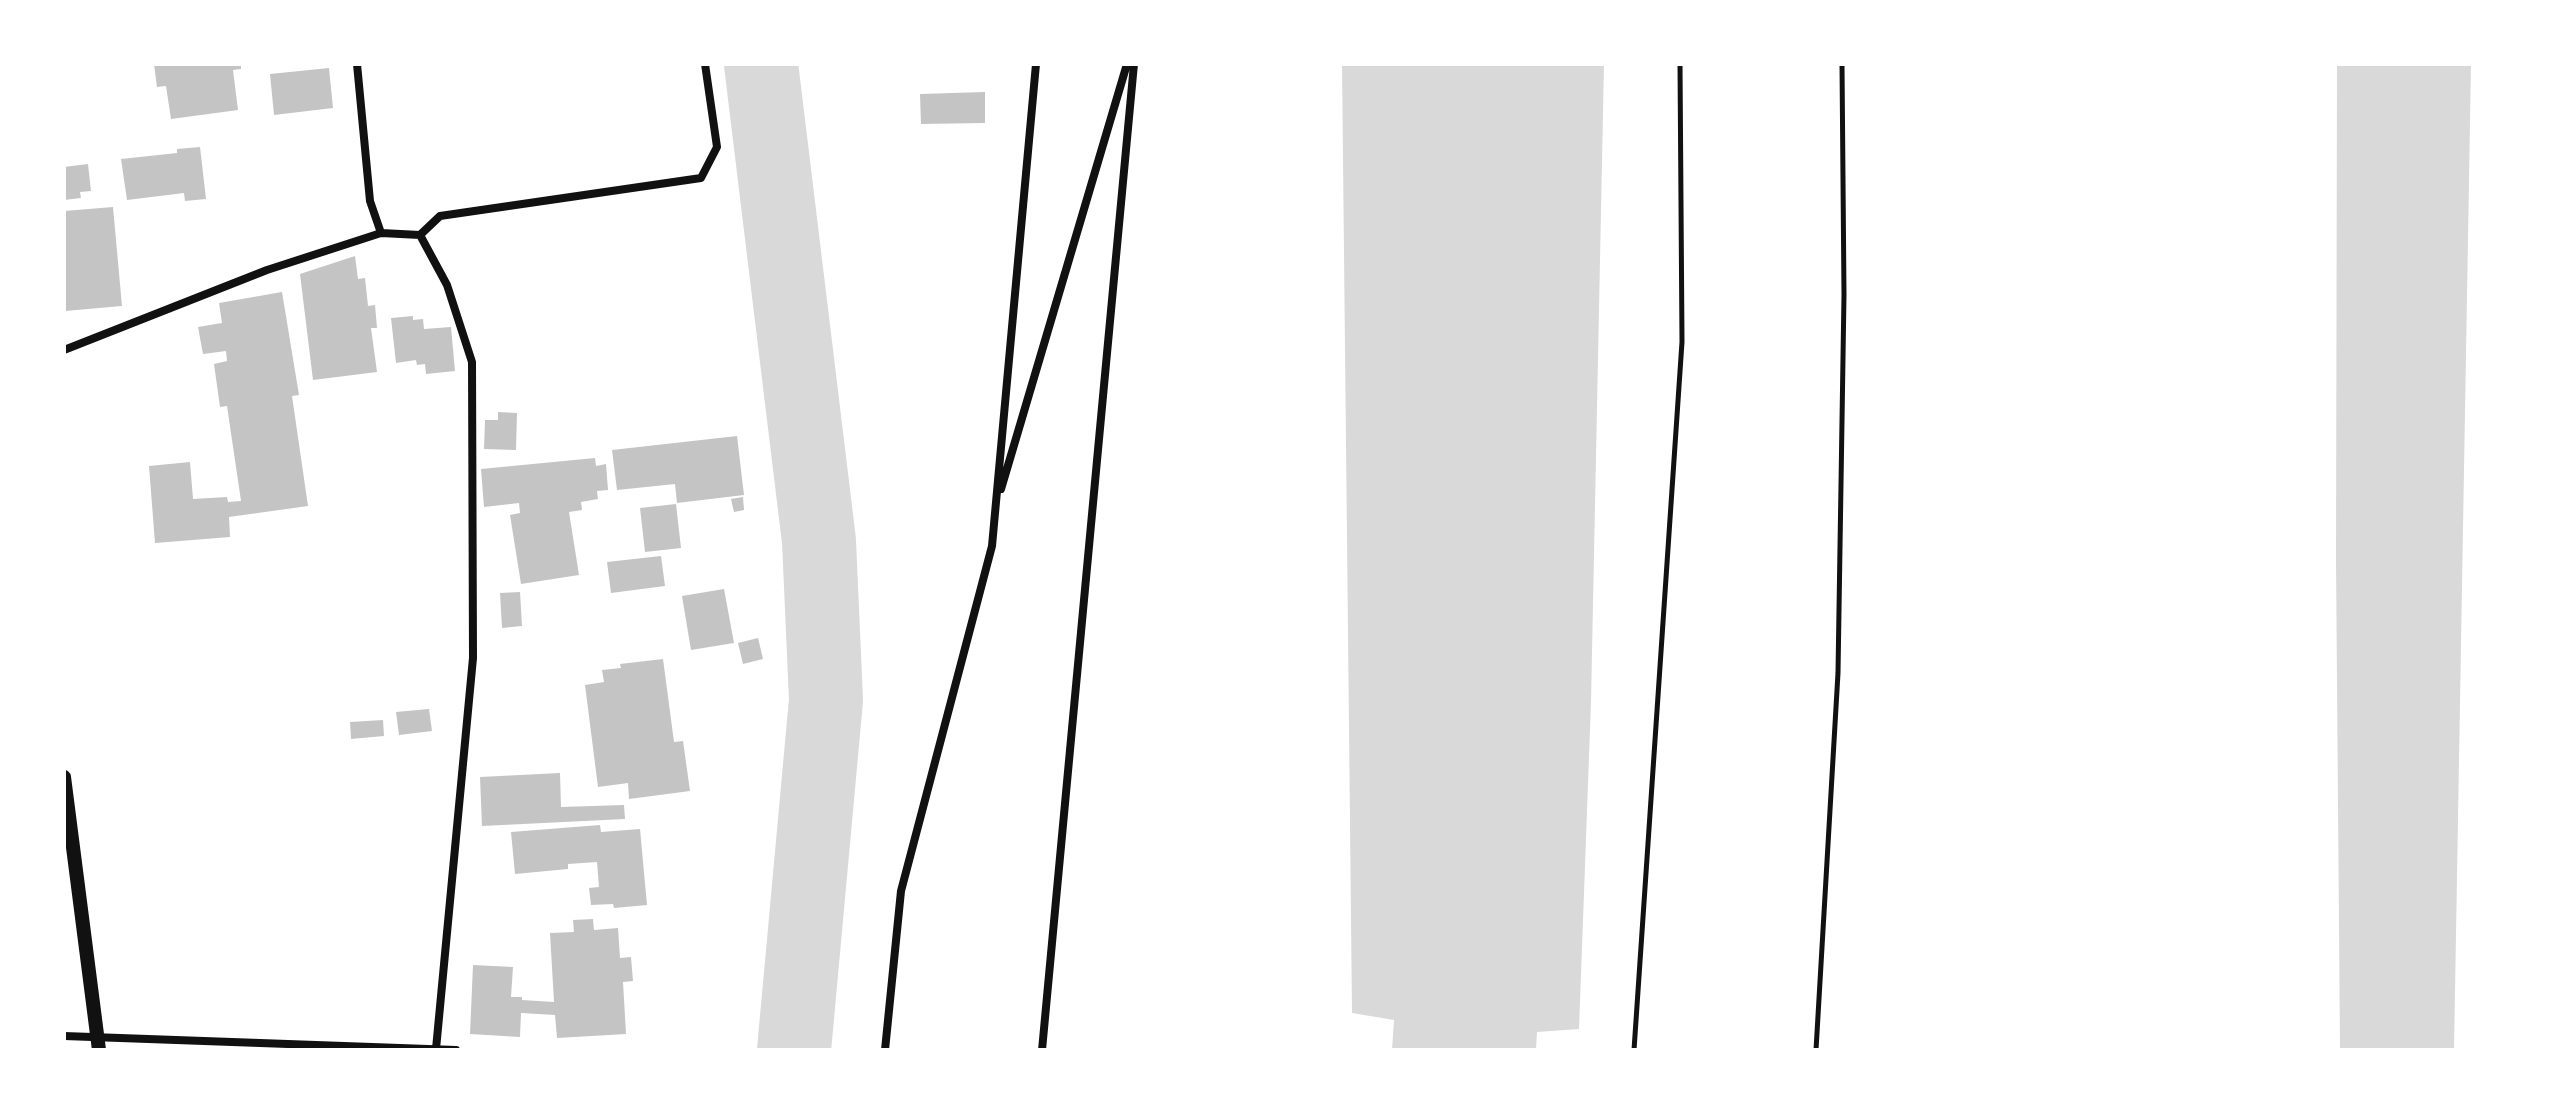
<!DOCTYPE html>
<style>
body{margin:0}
#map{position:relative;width:2557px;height:1114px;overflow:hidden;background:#fff;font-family:"PT Sans Narrow",sans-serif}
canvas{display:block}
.frame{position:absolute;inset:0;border:66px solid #fff;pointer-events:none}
</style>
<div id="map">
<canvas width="2557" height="1114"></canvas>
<div class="frame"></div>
</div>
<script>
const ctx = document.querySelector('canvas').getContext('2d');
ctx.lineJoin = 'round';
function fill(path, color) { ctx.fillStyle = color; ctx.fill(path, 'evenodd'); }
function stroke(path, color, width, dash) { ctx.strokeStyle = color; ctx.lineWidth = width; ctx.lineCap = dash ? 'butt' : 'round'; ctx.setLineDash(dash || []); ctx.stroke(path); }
const water = new Path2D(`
 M1342 64H1604L1591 702 1579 1029 1537 1032 1536 1050H1392L1394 1020 1352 1013Z
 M2337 64H2471L2454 1050H2340L2336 559Z`);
const river = new Path2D(`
 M761 64 819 541 826 700 794 1050`);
const building = new Path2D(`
 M154 64H241V69L233 70 238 110 171 119 166 86 157 87Z
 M329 68 333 108 274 115 270 74Z
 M985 92V123L921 124 920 94Z
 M200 147 206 199 185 201 184 193 127 200 121 159 177 153V149Z
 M88 164 91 191 80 192 81 198 64 200V167Z
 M113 207 122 306 65 311 64 211Z
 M355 256 358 279 365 278 368 306 375 305 377 328H371L377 372 313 380 300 274Z
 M282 292 299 395 292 396 308 506 229 517 230 537 155 543 149 466 190 462 193 499 227 497 228 502 241 501 227 406 220 407 214 364 227 361 226 351 203 354 198 327 222 323 219 303Z
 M413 316V320L423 319 424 329 451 327 455 371 426 374 425 364 417 365 416 360 396 363 391 318Z
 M498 412 517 413 516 450 484 449 485 420H498Z
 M737 436 744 495 677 503 675 484 617 490 612 450Z
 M595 458 596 466 606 464 608 490 597 491 598 499 581 502 582 510 569 512 579 575 521 584 510 515 520 513 519 503 484 507 481 469Z
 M743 497 744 510 734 512 731 499Z
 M676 504 681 548 645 552 640 508Z
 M661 556 665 586 611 593 607 562Z
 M724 589 734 643 691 650 682 596Z
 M520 592 522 626 502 628 500 593Z
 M758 638 763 659 743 664 738 643Z
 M663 659 674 742 683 741 690 791 629 799 628 783 598 787 585 685 604 682 602 670 621 668 620 664Z
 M429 709 432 731 399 735 396 712Z
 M383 720 384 736 351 739 350 722Z
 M560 773 561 807 624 805 625 819 482 826 480 777Z
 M600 825 601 832 640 829 647 905 614 908 613 904 591 905 589 888 599 887 597 862 568 864V869L515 874 511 832Z
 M593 919 594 930 618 928 620 958 631 957 633 981 623 982 626 1034 557 1038 555 1015 521 1013 520 1037 470 1034 473 965 513 967 511 997H522V1000L554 1002 550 933 574 932 573 920Z`);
const path = new Path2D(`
 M1634 1050 1682 342 1680 64
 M1816 1050 1838 673 1844 295 1842 64`);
const minor = new Path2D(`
 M357 64 370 201 381 233
 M420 235 447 285 472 362 473 658 436 1049
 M64 350 267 270 381 233 420 235 440 216 701 178 717 147 705 64
 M1001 489 1127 64
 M64 1036 456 1050
 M885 1050 901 891 992 546 1036 64
 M1042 1050 1134 64`);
const tertiary = new Path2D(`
 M64 777 99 1050`);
fill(water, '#d9d9d9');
stroke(river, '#d9d9d9', 74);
fill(building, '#c4c4c4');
stroke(path, '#111', 5);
stroke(minor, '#111', 8);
stroke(tertiary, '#111', 14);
</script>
